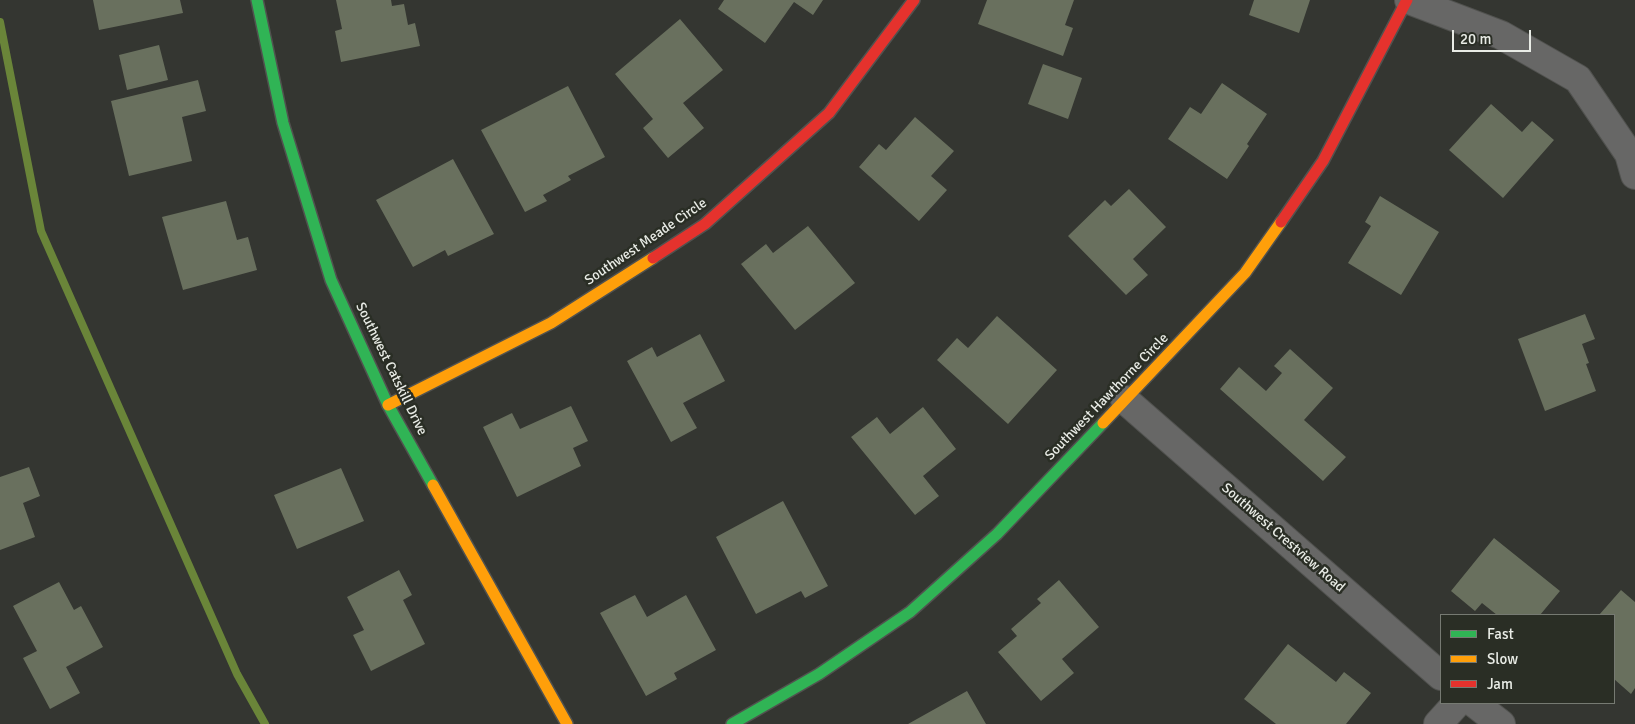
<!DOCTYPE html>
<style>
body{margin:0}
#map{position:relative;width:1635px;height:724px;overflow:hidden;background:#343631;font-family:Signika,sans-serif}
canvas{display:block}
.legend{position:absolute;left:1440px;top:614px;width:175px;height:90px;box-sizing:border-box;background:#2a2e25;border:1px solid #767a72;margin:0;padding:6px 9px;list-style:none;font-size:15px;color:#e9ece6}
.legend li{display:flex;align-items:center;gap:10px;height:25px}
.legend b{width:25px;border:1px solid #767a72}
.scale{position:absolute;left:1452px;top:30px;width:79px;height:22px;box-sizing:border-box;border:2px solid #e9ece6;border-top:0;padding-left:6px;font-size:15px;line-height:18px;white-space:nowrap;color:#e9ece6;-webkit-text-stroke:4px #2a2e25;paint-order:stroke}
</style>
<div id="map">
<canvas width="1635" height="724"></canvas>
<ul class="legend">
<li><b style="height:6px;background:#30b455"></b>Fast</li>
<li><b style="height:6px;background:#ff9f0a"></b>Slow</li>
<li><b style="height:6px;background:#e5322d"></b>Jam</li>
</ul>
<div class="scale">20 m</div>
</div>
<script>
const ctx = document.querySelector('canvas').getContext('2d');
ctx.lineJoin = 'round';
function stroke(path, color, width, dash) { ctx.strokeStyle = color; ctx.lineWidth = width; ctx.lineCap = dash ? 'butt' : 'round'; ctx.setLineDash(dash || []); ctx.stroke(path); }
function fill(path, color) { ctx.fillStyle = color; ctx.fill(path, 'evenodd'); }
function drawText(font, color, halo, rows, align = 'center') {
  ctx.font = font + ' Signika,sans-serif'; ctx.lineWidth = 5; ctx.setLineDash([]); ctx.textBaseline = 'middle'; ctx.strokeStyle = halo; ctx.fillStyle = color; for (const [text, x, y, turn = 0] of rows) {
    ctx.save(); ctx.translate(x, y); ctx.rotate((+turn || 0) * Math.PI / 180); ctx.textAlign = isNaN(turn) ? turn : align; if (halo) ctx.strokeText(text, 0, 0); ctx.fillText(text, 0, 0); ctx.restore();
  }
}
const stream = new Path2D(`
 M0 22 41 231 237 674 265 724`);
const building = new Path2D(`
 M93 0H180L183 13 99 30Z
 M336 0H391L392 6 404 4 408 25 415 23 420 46 341 62 335 31 342 29Z
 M724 0H823L813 15 794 2 765 43 718 9Z
 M987 0H1074L1065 25 1073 28 1063 56 978 24Z
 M1254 0H1310L1299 33 1249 15Z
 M680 19 723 70 683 103 704 128 668 158 643 128 653 119 615 74Z
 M159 45 168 80 127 90 119 55Z
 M1043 64 1082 78 1068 119 1028 104Z
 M198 80 206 111 182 117 192 161 129 176 111 101Z
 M1222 83 1267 114 1247 144 1249 146 1227 179 1168 139 1190 107 1201 114Z
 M568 86 605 157 568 176 571 180 543 195 547 201 525 212 481 130Z
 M1491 104 1522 132 1532 121 1554 140 1503 198 1449 150Z
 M915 117 954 151 931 176 947 190 919 221 859 167 879 144 886 150Z
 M453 159 494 234 448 256 445 250 413 267 376 200Z
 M1129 189 1166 227 1133 259 1148 275 1126 295 1068 236 1105 200 1111 206Z
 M1380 196 1439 232 1401 295 1348 263 1371 226 1365 222Z
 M226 201 237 240 248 237 257 270 183 290 162 217Z
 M808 226 855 283 795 330 741 264 766 244 773 253Z
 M1585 314 1595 339 1582 344 1589 363 1586 364 1596 391 1545 411 1518 339Z
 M997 316 1057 370 1008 424 937 360 957 338 968 348Z
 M700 334 725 381 683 403 697 428 671 442 627 361 652 347 657 357Z
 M1290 349 1333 388 1304 420 1346 457 1323 481 1220 389 1239 367 1266 391 1282 373 1274 366Z
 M571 406 588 441 573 448 581 466 517 497 483 427 512 413 520 429Z
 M923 407 956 449 923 476 939 496 915 515 851 437 877 417 890 434Z
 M29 467 40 496 23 503 35 537 0 550V477Z
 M341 468 364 521 297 549 274 495Z
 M783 501 828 586 805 598 801 591 756 614 716 537Z
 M1494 538 1560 591 1540 615H1497L1482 603 1475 611 1451 591Z
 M399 570 412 595 403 600 425 644 371 671 353 635 364 630 347 597Z
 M1059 580 1099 627 1062 659 1074 673 1041 701 998 652 1017 636 1011 629 1041 603 1037 599Z
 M59 582 74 610 81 606 103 647 66 667 80 693 50 709 23 658 37 651 13 606Z
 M1621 590 1635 602V688L1631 694 1614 679V615H1599Z
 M635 595 647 617 686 595 716 650 674 673 677 679 646 696 600 613Z
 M1288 644 1336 682 1344 672 1371 693 1346 724H1276L1244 699Z
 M967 691 986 724H908Z`);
const street = new Path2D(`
 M1409 0 1501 35 1578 79 1629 154 1635 175
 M1125 400 1441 676
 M1474 703 1501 724
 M1438 724 1457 703`);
const fast = new Path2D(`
 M257 0 283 123 331 280 388 405 433 485
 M732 724 819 674 910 612 997 534 1103 423`);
const slow = new Path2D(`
 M388 405 551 323 653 258
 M1103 423 1245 273 1281 222
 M433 485 567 724`);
const jam = new Path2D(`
 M1281 222 1323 161 1407 0
 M653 258 705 224 829 113 914 0`);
const streetNames = [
 ["Southwest Meade Circle",646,242,-34],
 ["Southwest Catskill Drive",391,369,64],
 ["Southwest Hawthorne Circle",1107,397,-46],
 ["Southwest Crestview Road",1283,538,41]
];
stroke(stream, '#6a8539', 8);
fill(building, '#69705e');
stroke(street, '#51524f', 30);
stroke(fast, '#51524f', 14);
stroke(slow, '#51524f', 14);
stroke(jam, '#51524f', 14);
stroke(street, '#676766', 28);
stroke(fast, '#30b455', 11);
stroke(slow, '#ff9f0a', 11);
stroke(jam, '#e5322d', 11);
drawText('14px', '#e9ece6', '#2a2e25', streetNames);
</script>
